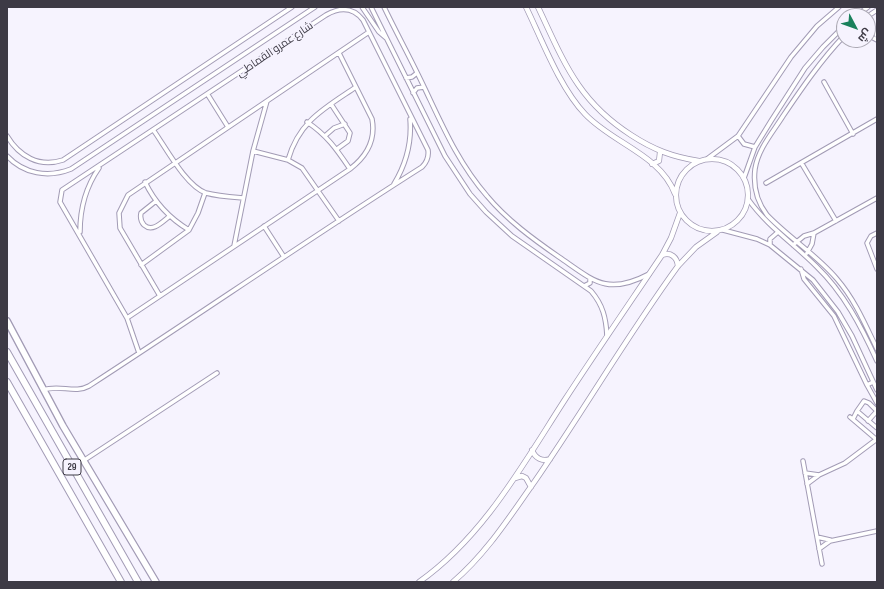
<!DOCTYPE html>
<meta charset="utf-8">
<style>
body{margin:0}
#map{position:relative;width:884px;height:589px;overflow:hidden;background:#f6f3fe;font-family:"Sofia Sans Condensed",Cairo,sans-serif}
canvas{display:block}
.frame{position:absolute;inset:0;border:8px solid #3d3a45;pointer-events:none}
.north{position:absolute;left:836px;top:8px;width:40px;height:40px;box-sizing:border-box;background:#f6f3fe;border:1px solid #aca9b4;border-radius:50%;rotate:131deg;font-size:11px;font-weight:700;line-height:16px;text-align:center;color:#3d3a45}
.north::after{content:'';display:block;margin:auto;width:14px;height:18px;background:#1a815c;clip-path:polygon(50% 0,100% 100%,50% 72%,0 100%)}
</style>
<div id="map">
<canvas width="884" height="589"></canvas>
<div class="frame"></div>
<div class="north">ش</div>
</div>
<script>
const ctx = document.querySelector('canvas').getContext('2d');
ctx.lineJoin = 'round';
function stroke(path, color, width, dash) { ctx.strokeStyle = color; ctx.lineWidth = width; ctx.lineCap = dash ? 'butt' : 'round'; ctx.setLineDash(dash || []); ctx.stroke(path); }
function drawText(font, color, halo, rows, align = 'center') {
  ctx.font = font + ' "Sofia Sans Condensed",Cairo,sans-serif'; ctx.lineWidth = 3.5; ctx.setLineDash([]); ctx.textBaseline = 'middle'; ctx.strokeStyle = halo; ctx.fillStyle = color; for (const [text, x, y, turn = 0] of rows) {
    ctx.save(); ctx.translate(x, y); ctx.rotate((+turn || 0) * Math.PI / 180); ctx.textAlign = isNaN(turn) ? turn : align; if (halo) ctx.strokeText(text, 0, 0); ctx.fillText(text, 0, 0); ctx.restore();
  }
}
const minor = new Path2D(`
 M362 7 379 32 386 38
 M371 7 445 156 470 194 486 212 512 236 591 291C603 305 606 318 607 336
 M384 7C397 34 412 61 425 89 443 127 459 164 487 196 507 220 533 239 559 257 594 281 607 296 649 274
 M856 16 868 7
 M868 16 877 10
 M868 19 877 36
 M868 35 877 40
 M844 36C821 60 802 88 783 116 773 132 758 149 755 169 753 186 757 202 767 215 789 238 817 255 837 279 855 300 865 324 877 349
 M406 78 412 77 417 73
 M824 82 853 134
 M413 93 417 88 424 87
 M208 95 228 127
 M331 104 350 133 348 141 337 149
 M307 122C327 135 337 150 350 169
 M154 131C166 148 186 186 206 193 217 196 231 197 243 198
 M326 135 334 128 345 124
 M7 136C19 156 39 168 63 160L292 7
 M738 136 744 144 755 147
 M253 151 288 160 302 168 339 221
 M7 156C24 174 48 178 71 169L315 7
 M707 159 738 136 791 57 817 26 839 7
 M288 160C299 121 325 108 356 87
 M802 164 836 221
 M744 178 755 147 771 121 805 68 823 47 844 26
 M145 182C155 203 169 218 189 230
 M766 183 877 119
 M394 184C406 164 412 143 410 119
 M748 199C767 226 793 243 816 266 844 293 861 326 877 361
 M156 201 141 213C140 218 141 222 144 225 153 233 163 221 170 216
 M264 226 284 257
 M723 230 757 239 770 245 813 280 838 312 852 336 877 390
 M80 232C80 208 85 188 99 168
 M877 233 871 236 867 243 877 269
 M770 245V239L778 232
 M793 245 804 236 814 233 877 198
 M234 246 253 151 267 101
 M807 253 812 244 814 233
 M141 265 189 230 198 213 205 193
 M801 269 804 279 834 316 867 385 873 382
 M584 286 590 283V278
 M160 296 120 228 119 213 128 195 369 32
 M127 318 350 169C367 156 376 140 372 119L339 53
 M867 385 877 403
 M43 390C59 384 75 394 89 386 200 314 310 238 422 167 427 162 429 157 428 150L363 20C353 7 340 7 326 15L62 190 60 202 127 318 139 353
 M857 411 864 401 869 403 877 411
 M850 417 877 440
 M853 419 857 411 877 428
 M868 421 877 411
 M83 461 217 373
 M803 461 822 564
 M805 473 819 475
 M807 484 819 475 845 463 877 439
 M817 537 830 540
 M819 549 830 541 877 531`);
const tertiary = new Path2D(`
 M526 7C542 40 560 88 585 114 612 143 661 155 675 194
 M538 7C564 62 578 101 631 135 654 150 673 157 699 161
 M676 195a36 36 0 1 1 72 0a36 36 0 1 1-72 0Z
 M652 164 659 161 660 152
 M662 255C671 252 677 257 678 266
 M532 450C535 458 542 462 550 459
 M515 478 522 476 526 478 531 487
 M419 582C483 537 522 466 564 401 596 352 629 304 662 255L671 238 680 213
 M453 582C487 553 510 516 535 481 584 410 627 336 678 266L696 247 717 232`);
const primary = new Path2D(`
 M7 321 63 426 156 582`);
const trunk = new Path2D(`
 M7 352 138 582
 M7 382 121 582`);
const shields = [
 [72,467,18]
];
const shieldNames = [
 ["29",72,467]
];
const streetNames = [
 ["شارع عمرو القماطي",275,50,-34]
];
stroke(minor, '#a29bb5', 5.5);
stroke(tertiary, '#a29bb5', 6);
stroke(primary, '#a29bb5', 8);
stroke(trunk, '#a29bb5', 8);
stroke(minor, '#fff', 3.5);
stroke(tertiary, '#fff', 4.5);
stroke(primary, '#fff', 5.5);
stroke(trunk, '#fff', 6);
for (const [x, y, w] of shields) { const box = new Path2D(); box.roundRect(x - w / 2, y - 8, w, 16, 3); ctx.fillStyle = '#f6f3fe'; ctx.fill(box); stroke(box, '#3d3a45', 1); }
drawText('bold 10px', '#3d3a45', null, shieldNames);
drawText('11px', '#3d3a45', '#f6f3fe', streetNames);
</script>
